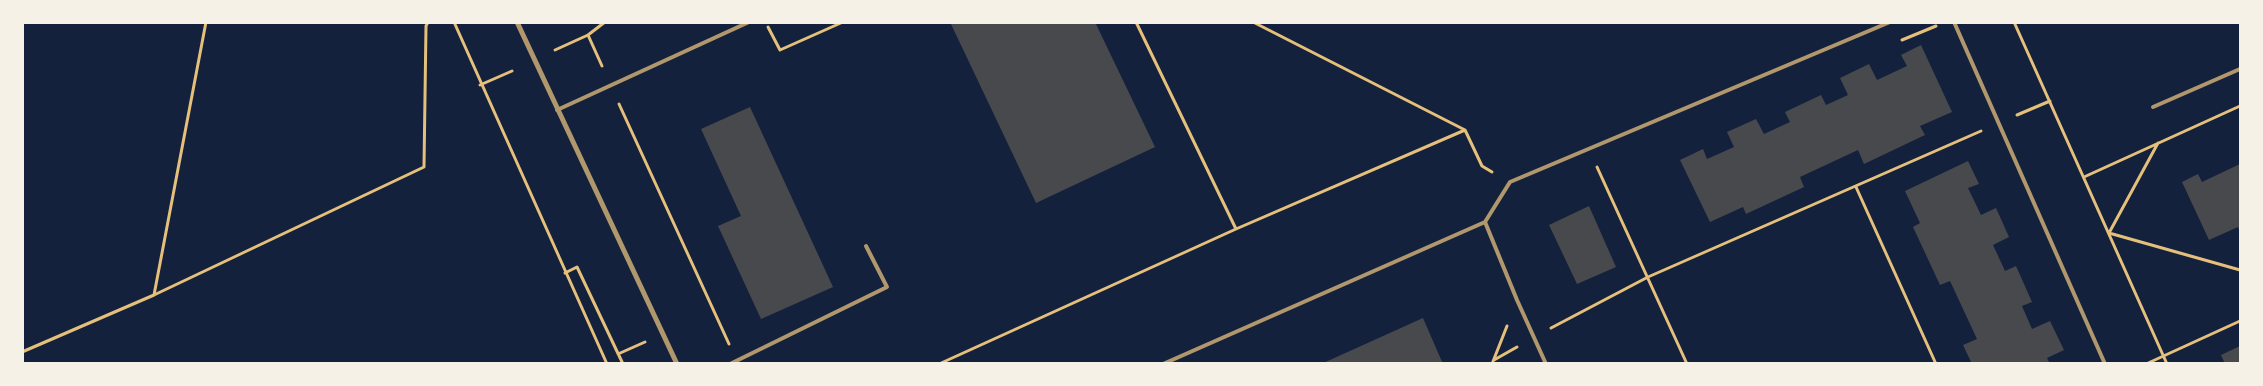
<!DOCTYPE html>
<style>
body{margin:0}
#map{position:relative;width:2263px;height:386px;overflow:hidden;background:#14213d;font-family:"Noto Serif",serif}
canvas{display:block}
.frame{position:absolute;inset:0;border:24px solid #f6f1e7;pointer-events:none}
</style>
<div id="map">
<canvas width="2263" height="386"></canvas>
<div class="frame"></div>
</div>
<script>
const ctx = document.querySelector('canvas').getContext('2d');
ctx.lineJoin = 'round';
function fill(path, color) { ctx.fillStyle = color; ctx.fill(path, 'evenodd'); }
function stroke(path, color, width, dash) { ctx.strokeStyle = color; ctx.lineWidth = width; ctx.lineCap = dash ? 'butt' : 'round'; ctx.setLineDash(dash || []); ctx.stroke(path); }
const building = new Path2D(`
 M950 22H1095L1155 147 1036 203Z
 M1921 45 1952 112 1920 126 1925 135 1864 164 1858 150 1800 177 1804 187 1746 214 1743 207 1710 222 1680 160 1703 149 1707 159 1734 147 1727 132 1756 119 1764 134 1790 122 1785 112 1821 95 1826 105 1848 95 1840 78 1869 64 1877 80 1907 66 1901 55Z
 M750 107 833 287 761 319 718 226 741 216 701 129Z
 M1968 161 1979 184 1968 188 1981 215 1996 208 2009 237 1993 245 2005 271 2016 266 2032 302 2022 306 2032 329 2050 321 2064 350 2047 358 2050 364H1972L1963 345 1977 339 1950 281 1940 285 1913 227 1920 223 1905 191Z
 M2240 164V233L2238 227 2209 240 2182 182 2198 174 2202 182Z
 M1589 206 1616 267 1577 284 1549 225Z
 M1423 318 1443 364H1321Z
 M2240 346V364H2225L2221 355Z`);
const path = new Path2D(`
 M454 22 607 364
 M1136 22 1236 229
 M1253 22 1465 130 1482 166 1492 172
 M2014 22 2167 364
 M768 27 780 50 843 22
 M588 35 602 66
 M1902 40 1936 26
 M555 50 588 35 605 22
 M480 85 512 71
 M619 104 729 344
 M2017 115 2050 101
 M2158 143 2109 233 2240 270
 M1597 167 1687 364
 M2084 177 2240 106
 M1856 187 1936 364
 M565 273 577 267 623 364
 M154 295 424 167 426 26 428 22
 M1551 328 1648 277 1981 131
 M22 352 154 295 206 22
 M618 354 645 342
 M1494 360 1517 347
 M939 364 1236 229 1465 130
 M1492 364 1507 326
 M2146 364 2240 321`);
const service = new Path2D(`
 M1954 22 2105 364
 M2153 107 2240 69
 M557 110 749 22
 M1485 222 1510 182 1890 22
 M730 364 887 287 866 246
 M1163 364 1485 222 1517 300 1546 364`);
const minor = new Path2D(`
 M517 22 677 364`);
fill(building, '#48494c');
stroke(path, '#e5c07b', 3);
stroke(service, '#b1986c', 4);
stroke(minor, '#b1986c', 5);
</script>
